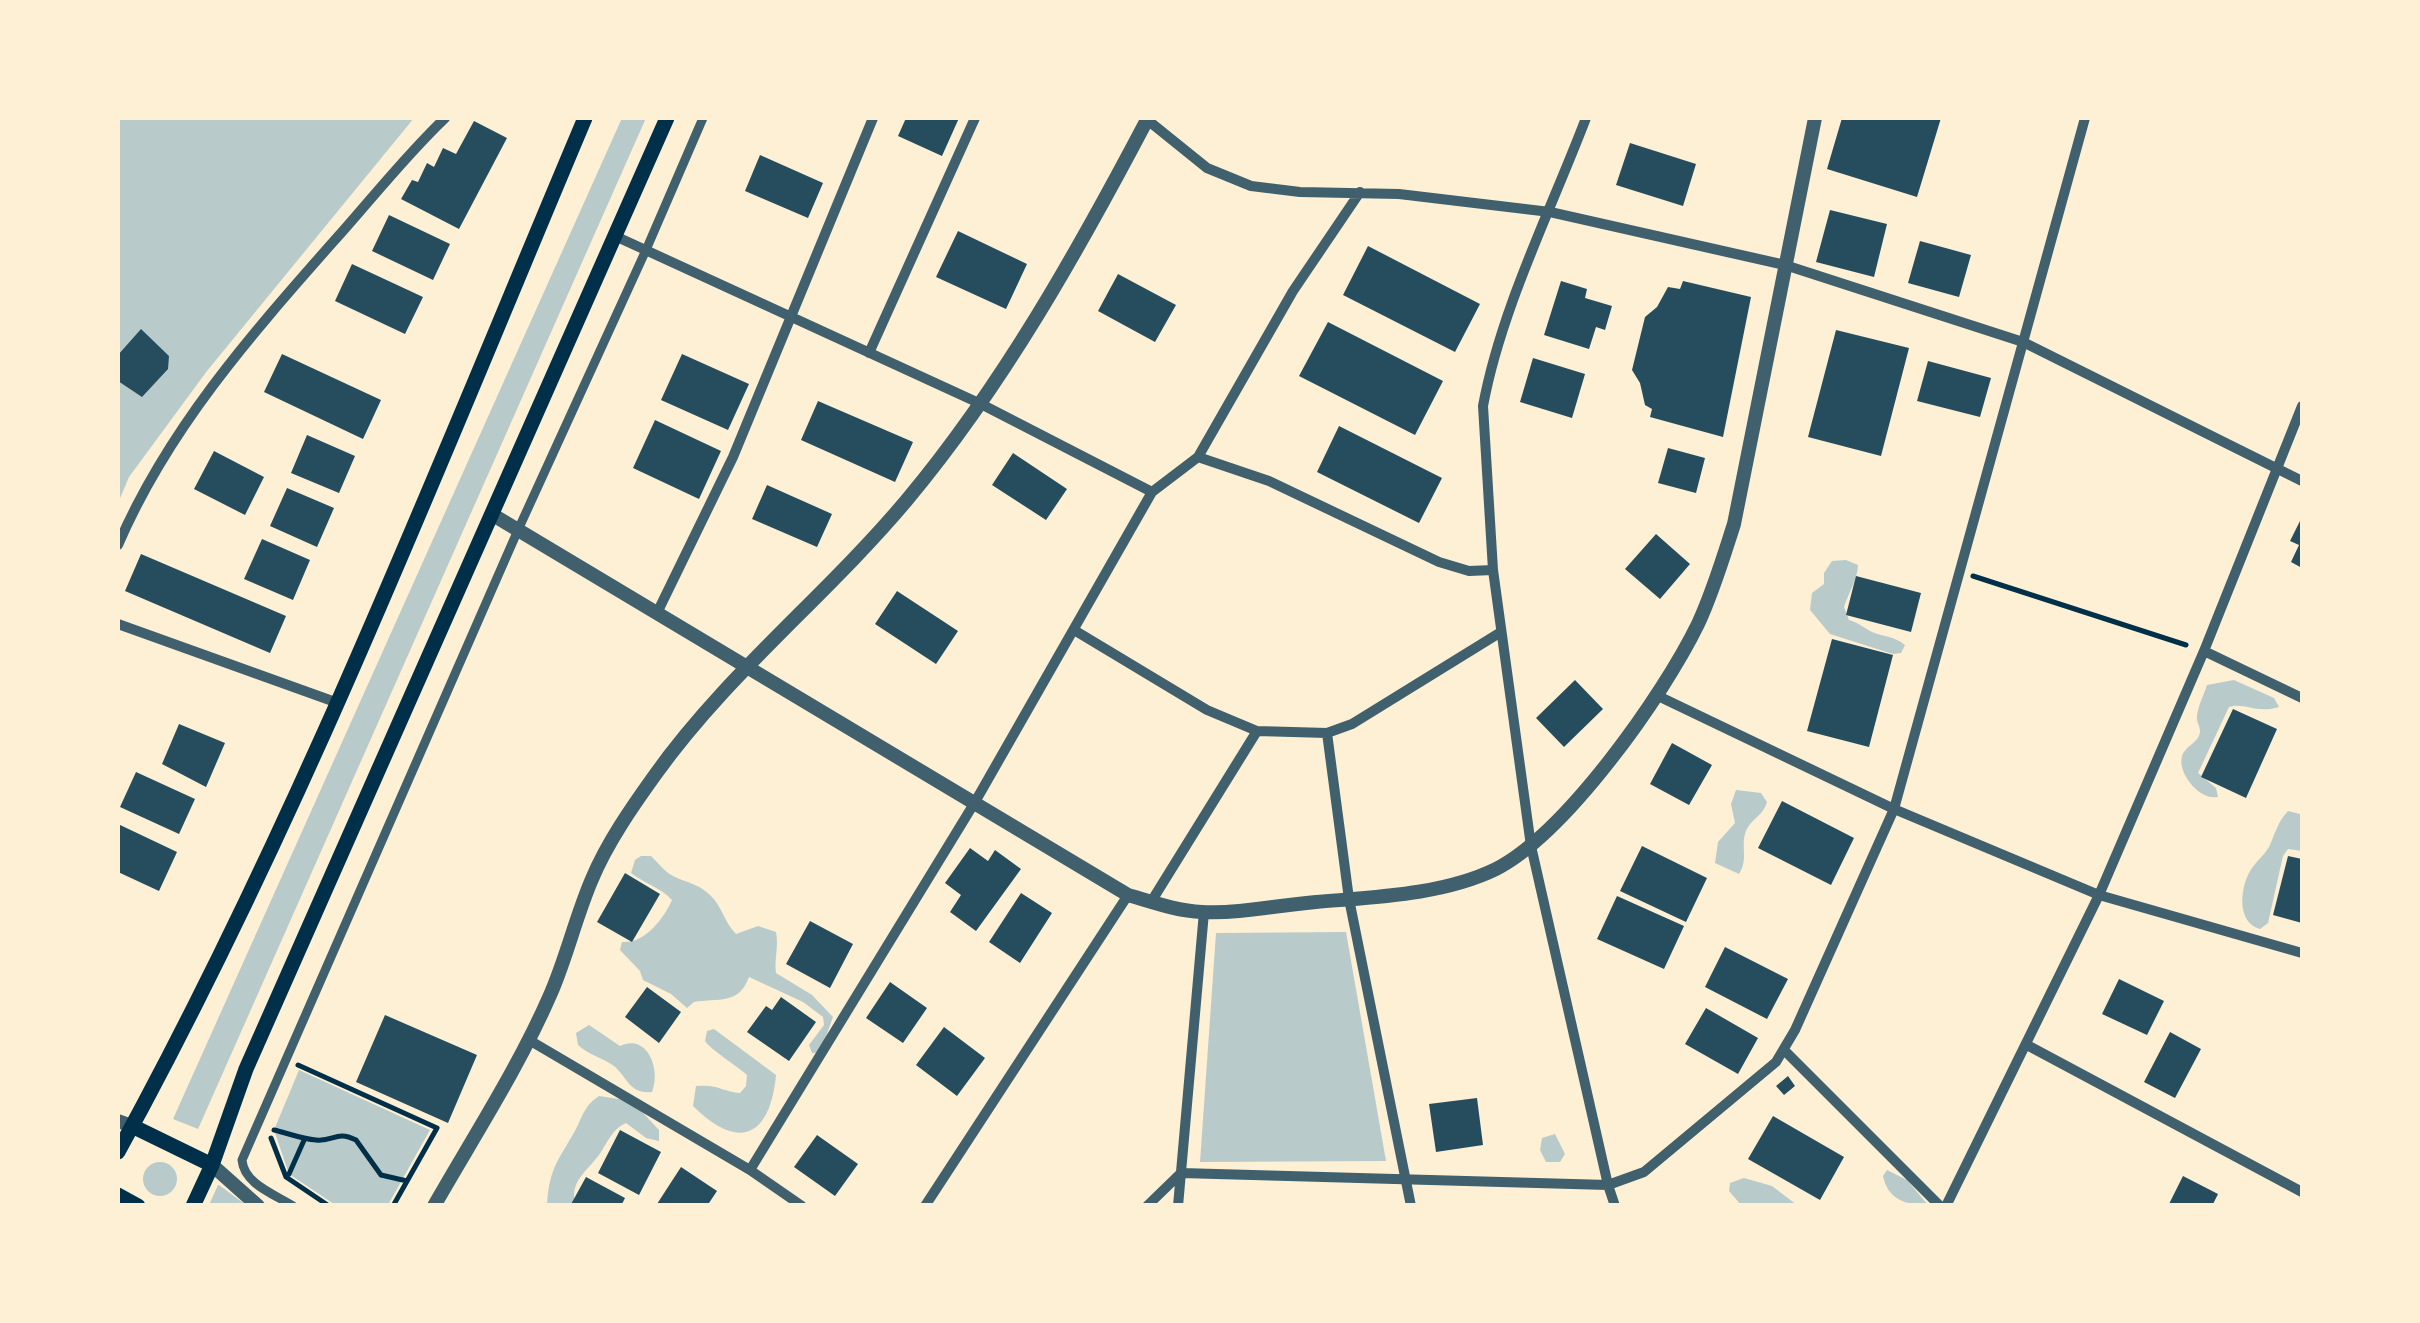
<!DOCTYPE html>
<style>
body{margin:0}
#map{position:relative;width:2420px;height:1323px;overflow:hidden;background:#fdf0d5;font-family:"Noto Sans",sans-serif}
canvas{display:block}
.frame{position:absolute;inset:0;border:120px solid #fdf0d5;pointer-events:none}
</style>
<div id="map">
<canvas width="2420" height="1323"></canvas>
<div class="frame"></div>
</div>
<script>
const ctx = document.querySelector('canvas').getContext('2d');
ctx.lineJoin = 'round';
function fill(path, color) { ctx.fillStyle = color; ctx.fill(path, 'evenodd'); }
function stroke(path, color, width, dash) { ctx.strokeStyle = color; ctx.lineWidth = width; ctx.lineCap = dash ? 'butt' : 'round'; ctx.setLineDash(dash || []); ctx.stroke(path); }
const green = new Path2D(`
 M118 118H414L207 371 129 477 118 503Z
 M622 118H646L198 1129 173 1119Z
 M1846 560 1858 565C1858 578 1848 594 1844 607L1849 620C1859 623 1864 628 1872 632 1885 637 1894 636 1905 645L1901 653 1893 654 1830 634 1810 610 1812 593 1824 584V573L1832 561Z
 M2234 680 2274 698 2279 707C2257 714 2244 702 2229 707L2198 773 2216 788 2218 797C2199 801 2177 772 2182 756 2185 746 2200 742 2200 731 2200 726 2196 721 2197 716 2198 705 2204 695 2207 685Z
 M1736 790 1761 793 1767 802C1763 816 1751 819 1746 831 1740 846 1749 859 1739 874L1715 863 1718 842 1735 823 1731 804Z
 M2288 811 2300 814 2302 851 2288 849 2283 856 2268 923 2260 929C2237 923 2240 890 2249 873 2254 863 2263 857 2269 847 2275 834 2278 821 2288 811Z
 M641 856H651C656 861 662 868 668 873 681 882 697 882 710 895 722 906 724 922 736 934L758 926 776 932C779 947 774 958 776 973L812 995 833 1017 820 1053H812L809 1045 824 1025 823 1017 803 1002 749 977C739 1005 718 998 694 1002L687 1008 671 994 643 980 640 971 620 950 622 942C644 944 663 920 672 900 660 887 645 884 631 873L635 860Z
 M1346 932 1386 1161 1200 1162 1216 933Z
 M589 1025 620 1046C648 1033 661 1070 652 1092 629 1094 629 1079 614 1066 603 1058 589 1055 578 1045L576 1033Z
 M714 1029 776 1075C770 1138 738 1151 693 1106L696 1086C718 1084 721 1091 740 1093L746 1086 747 1075C736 1065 711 1050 705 1041L707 1031Z
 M299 1070 430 1130 388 1205 337 1206 289 1174 274 1130Z
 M599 1096 632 1101 659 1130V1141L646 1138 626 1123C612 1129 608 1142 599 1155 587 1171 568 1183 576 1205L547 1206C549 1167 559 1160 576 1129 583 1115 585 1105 599 1096Z
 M1555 1134 1565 1154 1560 1162H1546L1540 1150 1542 1138Z
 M143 1179a17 17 0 1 1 34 0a17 17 0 1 1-34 0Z
 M1887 1170 1907 1180 1928 1205C1906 1205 1888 1200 1883 1176Z
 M1744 1178 1772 1186 1797 1205H1741L1729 1191 1730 1183Z
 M218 1185H219L246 1205H209Z`);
const building = new Path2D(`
 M906 118H959L942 156 898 136Z
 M1842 118H1941L1917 197 1827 169Z
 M474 121 507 138 459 229 401 199 412 180 418 182 427 163 434 167 443 148 456 154Z
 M1630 143 1696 164 1683 206 1616 185Z
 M760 155 823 183 808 218 745 191Z
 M1830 210 1887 224 1874 277 1816 262Z
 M389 215 450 244 433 280 372 251Z
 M958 231 1027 264 1006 309 936 277Z
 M1920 241 1971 255 1959 297 1908 283Z
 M1368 246 1480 304 1455 352 1343 295Z
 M352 264 423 297 405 334 335 301Z
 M1118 274 1176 305 1155 342 1098 311Z
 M1561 281 1587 289 1585 298 1612 306 1605 330 1596 327 1589 349 1544 335Z
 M1683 281 1751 297 1723 437 1650 417 1652 409 1645 405 1640 383 1632 370 1645 317 1657 307 1668 287 1680 289Z
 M1328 322 1443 381 1415 435 1299 376Z
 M141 329 169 356 168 369 142 397 118 381V355Z
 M1836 330 1909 348 1881 456 1808 437Z
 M282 354 381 400 363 439 264 392Z
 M682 354 749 384 728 430 661 400Z
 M1533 358 1585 374 1572 418 1520 402Z
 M1928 361 1991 378 1980 417 1917 401Z
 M818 401 913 442 895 482 801 440Z
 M655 420 721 451 699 499 633 468Z
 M1339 426 1442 478 1419 523 1317 472Z
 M307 435 355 456 339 493 291 473Z
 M1668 448 1705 458 1696 493 1658 483Z
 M214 451 264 477 245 515 194 489Z
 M1013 453 1067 489 1046 520 992 485Z
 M767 485 832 514 817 547 752 519Z
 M287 488 334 508 317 547 270 526Z
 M2302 517V568L2291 562 2299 545 2290 541Z
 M1656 534 1690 564 1660 599 1625 569Z
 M262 539 310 560 293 600 244 579Z
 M141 554 286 616 270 653 125 591Z
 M1856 576 1921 593 1911 632 1846 615Z
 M897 591 958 631 936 664 875 624Z
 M1832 639 1893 655 1869 747 1807 731Z
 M1575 680 1603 709 1564 747 1536 718Z
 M2233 709 2277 729 2246 798 2201 777Z
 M179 724 225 743 206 787 162 764Z
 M1672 743 1712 765 1689 805 1650 784Z
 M136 772 195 799 179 834 120 807Z
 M1782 801 1854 838 1831 885 1758 848Z
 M118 824 177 852 159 891 118 872Z
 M1642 846 1707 878 1686 922 1620 891Z
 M970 848 988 861 995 850 1021 869 976 931 950 912 961 895 945 883Z
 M2288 856 2302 859V923L2273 915Z
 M625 873 660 894 632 942 597 922Z
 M1021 893 1052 913 1020 963 989 942Z
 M1617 896 1684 926 1664 969 1597 939Z
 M810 921 853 944 830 988 786 964Z
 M1725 947 1788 979 1767 1019 1705 987Z
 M2119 979 2164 1001 2147 1035 2102 1014Z
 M890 982 927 1008 903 1043 866 1018Z
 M647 987 681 1012 659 1043 625 1017Z
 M781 997 816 1022 789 1061 747 1032 766 1006 772 1010Z
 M1706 1008 1758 1038 1738 1074 1685 1044Z
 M385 1015 477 1055 448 1123 356 1082Z
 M944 1027 985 1058 957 1096 916 1065Z
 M2170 1032 2201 1049 2175 1098 2144 1082Z
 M1788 1076 1795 1086 1784 1095 1776 1086Z
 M1477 1098 1483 1145 1436 1152 1429 1104Z
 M1773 1116 1844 1157 1820 1200 1748 1159Z
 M620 1130 661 1152 639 1195 598 1173Z
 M817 1135 858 1164 835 1196 794 1167Z
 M681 1167 717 1191 707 1206 657 1204Z
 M2183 1176 2218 1194 2212 1206H2168Z
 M586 1177 625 1198 621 1206H570Z`);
const path = new Path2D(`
 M1973 576 2186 645
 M298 1065 437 1128 393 1206
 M274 1130C287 1133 302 1139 316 1140 334 1142 336 1130 356 1140L381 1175 407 1181
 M271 1138 286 1177 329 1206
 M289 1174 305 1138`);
const pedestrian = new Path2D(`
 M293 1206C274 1194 244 1184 242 1160L518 530 646 250 703 118`);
const minor = new Path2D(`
 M1145 118 1207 168 1251 186 1300 192 1399 194 1550 212 1785 265 2023 342 2302 481
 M1586 118C1551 210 1501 309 1483 406L1493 570 1531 846 1608 1185 1615 1206
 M615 236 981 404 1152 492
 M869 353 975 118
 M1198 457 1269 481 1439 562 1469 571 1493 570
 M118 545C168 429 250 336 333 242 370 201 405 156 445 118
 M657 613 733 457 873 118
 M118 624 338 703
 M1074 630 1207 710 1257 731 1327 733 1352 724 1501 632
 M2204 651 2302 698
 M1656 695 1894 809 2099 895 2302 953
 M1327 733 1349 899 1411 1206
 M1151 902 1257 731
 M529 1040 750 1170 802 1206
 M2027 1045 2302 1192
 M1784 1050 1940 1206
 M750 1170 975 802 1152 492 1198 457 1293 291 1360 192
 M925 1206 1128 895
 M1147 1206 1181 1173 1608 1185 1644 1172 1776 1062 1795 1030 1894 809 2085 118
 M1178 1206 1204 912
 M1946 1206 2099 895 2204 651 2302 406`);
const tertiary = new Path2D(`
 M493 515 1128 895C1152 902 1177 911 1202 912 1239 914 1279 905 1316 902 1374 897 1443 895 1496 869 1566 833 1663 696 1698 624 1713 592 1723 558 1734 524L1815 118
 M118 1121 132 1126
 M212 1165 258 1206
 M434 1206C474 1136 519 1067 551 993 567 956 576 916 592 879 607 843 632 807 655 775 727 674 826 596 906 501 1003 385 1078 251 1148 118`);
const secondary = new Path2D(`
 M132 1126 212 1165
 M118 1152C300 820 438 466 585 118
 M118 1195 138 1206
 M193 1206 212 1165 246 1069 667 118`);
fill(green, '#b9caca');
fill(building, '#264d5e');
stroke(path, '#003049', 5);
stroke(pedestrian, '#3f606c', 9);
stroke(minor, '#3f606c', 10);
stroke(tertiary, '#3f606c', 14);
stroke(secondary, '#003049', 15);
</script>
